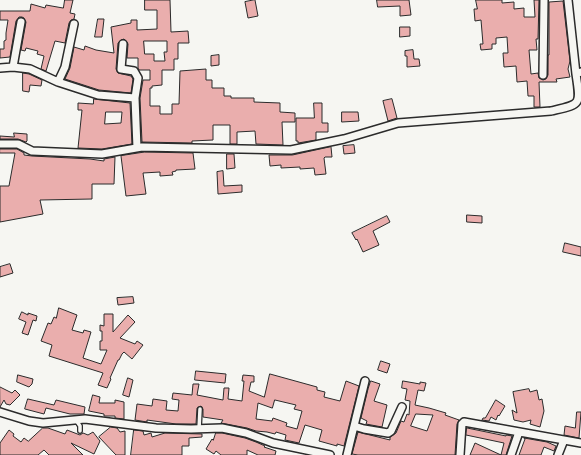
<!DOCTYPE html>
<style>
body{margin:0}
canvas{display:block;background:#f6f6f2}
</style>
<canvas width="581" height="455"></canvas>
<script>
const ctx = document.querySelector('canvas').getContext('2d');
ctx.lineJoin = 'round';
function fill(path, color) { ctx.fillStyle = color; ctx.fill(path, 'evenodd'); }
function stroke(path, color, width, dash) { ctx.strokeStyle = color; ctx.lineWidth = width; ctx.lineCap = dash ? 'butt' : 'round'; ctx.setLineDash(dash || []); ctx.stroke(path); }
const building = new Path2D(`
 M65 0H73L70 13 75 14 74 19 71 20 69 23 65 43 55 41 46 71 41 69 44 56 37 54 38 51 26 48 25 51 21 50 26 22 24 18 22 17H19L16 21 10 57 0 58V49H4V41L6 40V33L8 20H0V11H30L31 4 45 8 46 5 63 8Z
 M145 0H170L171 32 188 31 189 43H178V59H174V70H162V85L152 86V88H150V106H160V114H172V104H179L180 71 206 69V80H212V88H224V96H231V98H254V102L280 103V112L295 113V122H282L283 145 256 144 255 131 237 132V144H230V125H213V140L192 141V143L142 142 140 98 143 80H150V70H139L138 68V58H127L128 44 127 42 124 39 121 40 118 43 116 69 118 73 131 76 133 79 131 93 99 90 65 79 70 68 74 47 84 50 85 46 96 50 114 53 111 27 131 23V20H137V30L157 29V10H145ZM144 41H167V52H164L165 61H154V54H145Z
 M255 0 258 16 248 18 245 2Z
 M377 0H409L411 15 400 16V6L378 7Z
 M476 0H502V3L514 2V9L524 8V17H535L534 0H539L538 39H536L537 50H529L531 74 538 73 539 78 543 80 546 79 548 75V55H549V2L563 1 570 61 568 69 570 77 556 79 557 82H539L540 107H534V96H528L527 81 517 82 516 66 504 67 503 53H508L507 37 496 38V44H492V49L481 50 480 44H483L481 20 475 21 474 9H477Z
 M98 19H104L102 37H95Z
 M400 27H410V36L400 37Z
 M413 50 414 59H419L420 66 407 67V56H405V51Z
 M219 55V65L211 66V56Z
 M23 73 29 74 42 80 41 86 30 85 29 92 23 91Z
 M94 99 130 103 132 144 102 149 78 148 82 110H78V103L93 104ZM106 112H122L121 123 105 124Z
 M392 99 397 118 388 121 383 101Z
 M314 103H322V123H328V132H316V140L298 143V141H296V118H314Z
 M342 112H358L359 121 342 122Z
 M14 133 27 134V141L26 142 18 139H0V136L14 137Z
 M354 145 355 153 344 154 343 146Z
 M331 147 332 157H325L324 158 326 174 315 175 314 168 300 169V167L281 168V165L270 166 269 155H292Z
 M0 149H17L24 153V155L32 156 90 159 104 161V159L115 157 114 184H92V199L40 200 43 214 0 222V186H9L15 153H0Z
 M145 152 193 153 195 169 176 170V171L172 172 173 175 160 176V172L143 173 146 194 126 196 121 156Z
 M227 154H234L235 168 227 169Z
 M223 171 224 186 242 185V192L218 194 217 172Z
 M467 215 482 216V223L467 222Z
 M387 216 390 222 373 231 379 245 363 252 357 239 356 240 352 233Z
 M565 243 581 247V256L563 252Z
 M10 264 13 273 0 277V267Z
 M133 297 134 303 118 305 117 298Z
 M59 308 77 315 72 330 83 333 84 330 91 332 83 358 101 364 107 350H100V341H102V331H100V325L104 326V314H113V332L128 315 135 322 120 338 135 344 137 341 143 345 132 359 124 352 122 354 119 360H118L110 378 111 379 107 388 98 385 103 373 49 356 52 345 41 341 48 323 51 324 54 317 56 318Z
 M22 312 28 315V313L37 316 36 321 33 320 28 335 22 333 26 322 19 319Z
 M381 361 390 364 387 373 378 370Z
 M196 371 226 374 225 383 195 380Z
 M270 374 317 387V390L325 392 324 397 340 401 346 381 359 386 344 446 337 444V446L319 441 322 430 305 425 299 443 285 440 286 435 276 432 275 434 267 432 256 431 247 428 221 423 223 420 203 417V409L201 406 197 408 196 424H176L147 420V422L135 420 137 404 152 406 153 399 167 401 166 410 178 411 179 400 172 399 173 393 192 395 193 384H199L197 395 223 400 224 388H229L228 399 242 401 244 381H242L243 375 254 376V382H251L249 391 264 397ZM275 400 296 405 294 409 302 411 297 429 286 426 287 423 273 418 272 421 256 419 258 403 272 408Z
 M18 375 33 379 32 384 29 387 17 382Z
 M128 378 133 380 129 397 123 395Z
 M371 381 380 384 374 401 387 405 382 427 366 424 367 421 361 418 368 389Z
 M403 381 420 384V382L426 383 424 391 418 390 415 405 429 408 446 413 445 415 459 420 457 424 455 455H358L352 454 358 432 390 440V437L396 433 401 421 404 422 407 414 409 415 410 401 405 400 407 389 402 388ZM416 414 433 415 427 431 411 426Z
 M0 387 12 393 15 390 20 395 10 405 6 404 4 400 0 407Z
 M529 389 530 392 537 390 539 400 542 399 544 411 540 427 530 424 531 420 523 422 514 420 512 410 517 413 513 392Z
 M93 395 100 397 99 403H115V400L124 402V419L115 418V416H104V414L89 411Z
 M28 399 54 405 56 400 85 407 84 414H70L46 408 44 414 25 409Z
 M496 400 505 406 499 416 498 415 496 420 491 417 489 421 482 420 483 418H485Z
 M577 412H581L579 438 564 435 565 426 575 428Z
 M111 427 117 428 120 432 125 431V455H116L99 437Z
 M43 428H48L65 434 67 430 80 435 83 433 88 435 93 432 100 441 94 454 71 443 83 455H49L44 450 38 455H0V443L9 430 14 434 13 436 21 442 24 438 28 441Z
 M467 428 506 436V435L512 436 506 455H470L475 443 501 455 504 443 466 435Z
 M134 430 143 431 144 435 151 433 152 437 165 433 202 434V437L189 438V446H182V455H131Z
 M216 433H222L245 438 256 442 265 446 264 447 276 451 275 455H258L247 450V455H221L216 451 214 454 206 449 212 439 213 440Z
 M524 438 547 442 556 446 554 451 544 447 541 455H519L525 439Z`);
const service = new Path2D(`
 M76 420 80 426V431
 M199 429 200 409`);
const minor = new Path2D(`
 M568 0 576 74
 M123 44 121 69 134 71 138 78 135 98 137 148
 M13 67 21 22
 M0 68 13 67 30 69 58 82 98 95 135 98
 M543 75 544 0
 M58 82 65 67 74 24
 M0 144H18L32 151 102 154 142 147 291 150 344 139 398 123 551 111C581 104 581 106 576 74L581 72
 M0 412 29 421 43 423 85 419 156 428 191 429 222 428 246 433 273 443 330 455
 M354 426 365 381
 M347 455 354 426 364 429 388 433 391 431 402 407
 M460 455 462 424 464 422 581 443
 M511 455 519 432
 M558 455 564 440`);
fill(building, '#eaaead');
stroke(building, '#2b2b2b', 1);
stroke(service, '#2b2b2b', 6);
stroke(minor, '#2b2b2b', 10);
stroke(service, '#f6f6f2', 3.5);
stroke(minor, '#f6f6f2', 7);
</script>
